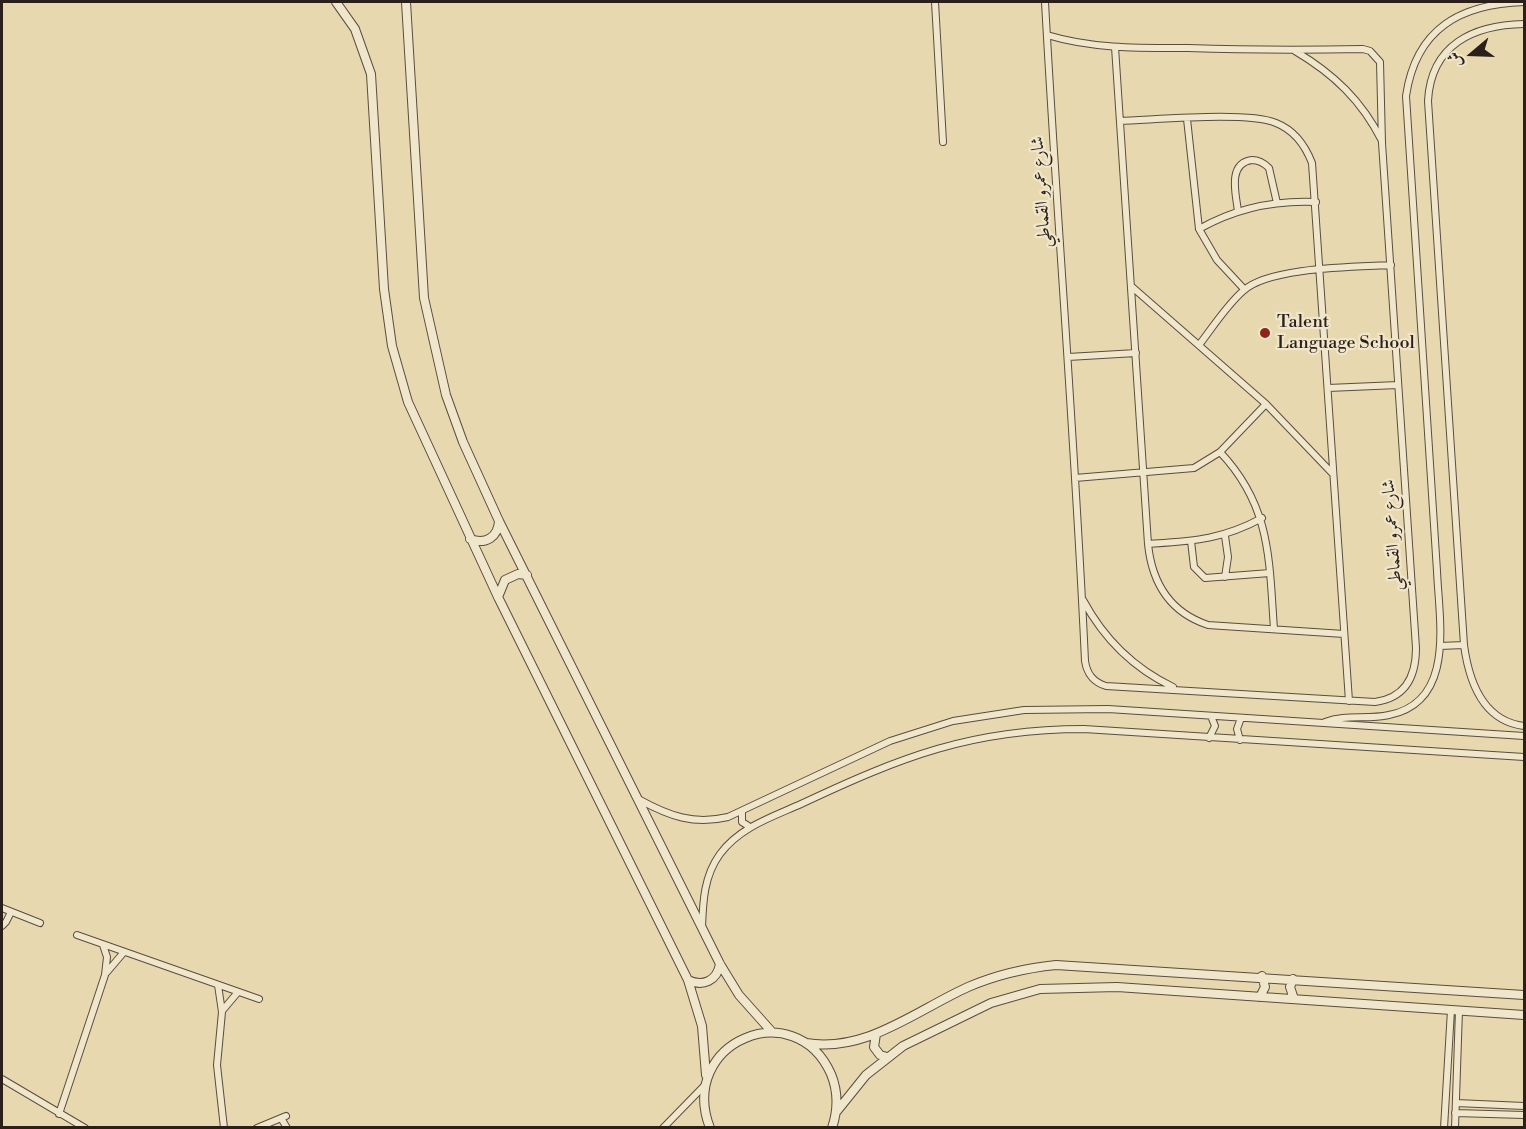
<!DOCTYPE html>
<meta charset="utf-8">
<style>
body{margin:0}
#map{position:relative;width:1526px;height:1129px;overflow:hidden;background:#e8d8af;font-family:"Libre Bodoni",Amiri,serif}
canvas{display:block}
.frame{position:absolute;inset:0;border:3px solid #2b1f19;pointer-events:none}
.north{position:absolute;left:1442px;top:24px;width:60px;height:60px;-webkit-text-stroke:4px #f0e6cb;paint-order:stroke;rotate:251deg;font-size:16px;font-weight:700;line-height:24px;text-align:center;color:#2b1f19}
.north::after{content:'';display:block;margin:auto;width:21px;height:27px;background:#2b1f19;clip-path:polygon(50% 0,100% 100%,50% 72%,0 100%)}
</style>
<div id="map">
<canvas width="1526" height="1129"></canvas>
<div class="frame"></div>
<div class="north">ش</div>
</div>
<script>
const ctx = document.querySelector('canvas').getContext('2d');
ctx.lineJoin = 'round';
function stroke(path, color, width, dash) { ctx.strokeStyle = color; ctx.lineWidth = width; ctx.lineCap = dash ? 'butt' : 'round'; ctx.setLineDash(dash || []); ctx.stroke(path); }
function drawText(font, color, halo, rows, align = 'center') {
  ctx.font = font + ' "Libre Bodoni",Amiri,serif'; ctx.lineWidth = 4.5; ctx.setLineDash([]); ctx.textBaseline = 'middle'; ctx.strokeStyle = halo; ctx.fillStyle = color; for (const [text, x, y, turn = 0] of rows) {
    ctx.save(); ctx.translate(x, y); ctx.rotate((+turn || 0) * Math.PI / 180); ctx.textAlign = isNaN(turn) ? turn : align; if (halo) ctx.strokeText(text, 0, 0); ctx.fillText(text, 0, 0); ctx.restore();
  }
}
const minor = new Path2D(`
 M935 2 943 142
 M1045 2C1057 221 1075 441 1085 661 1087 674 1093 682 1106 686L1375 702C1405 698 1416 677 1416 648L1382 143 1380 62 1370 51 1363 49C1305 50 1247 50 1188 48 1141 48 1093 49 1047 35
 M1524 24C1474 25 1431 44 1428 101L1464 645C1469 682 1483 721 1524 726
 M1115 47 1148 544C1152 583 1169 612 1208 625L1344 634
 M1295 51C1334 74 1362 101 1382 141
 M1187 119 1199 229 1217 260 1244 289
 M1120 121C1155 120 1247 111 1276 123 1294 130 1305 145 1312 163L1349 701
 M1238 211C1236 195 1227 163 1252 160 1259 160 1264 163 1269 168L1277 203
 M1199 229C1236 208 1274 200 1316 202
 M1131 286 1266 404 1332 473
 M1199 345C1213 327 1226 306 1243 291 1268 267 1355 267 1391 265
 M1068 357 1136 353
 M1328 388 1398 385
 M1220 452C1271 506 1269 559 1274 629
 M1075 478 1194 468 1220 452 1266 404
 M1225 536 1228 557 1225 577
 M1191 541 1194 567 1205 578 1270 573
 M1148 544C1192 541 1222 540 1262 518
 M1083 600C1104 639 1133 668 1173 687
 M1440 646 1464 645
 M1325 722C1346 714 1367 720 1389 715 1456 702 1439 620 1437 571L1406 96C1416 28 1461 4 1524 2
 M1209 738 1215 726 1211 716
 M1240 740 1237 729 1241 718
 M640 800C669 816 694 825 728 817L890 741 953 721 1024 710 1108 709 1524 736
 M742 811V822L750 827
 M2 908 40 923
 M2 926 6 922 11 912
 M702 927C703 901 704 876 720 854 740 827 772 817 801 804 901 757 971 729 1084 729L1524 757
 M77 935 259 999
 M107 972 124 952
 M218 985 222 1012 217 1065 224 1128
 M222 1011 238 992
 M2 1079 85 1128
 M1456 1103 1524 1106
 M1455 1113 1524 1115
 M59 1114 105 975 107 957 103 945
 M281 1118 287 1128
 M257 1128 286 1116
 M663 1128 704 1086
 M1444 1128 1451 1010
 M1455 1128 1459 1010`);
const tertiary = new Path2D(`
 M336 2 355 29 371 74 384 289 392 346 408 402 498 597 688 980 702 1026 706 1075
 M406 2 424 298 446 395 463 442 499 521 720 964 739 995 772 1032
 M470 539C486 545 498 537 499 521
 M498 597 505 580 518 574 527 575
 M1293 979 1290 987 1294 999
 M688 980C703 987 717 981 720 964
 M1260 997 1265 987 1262 976
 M876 1034 874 1047 880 1055 887 1057
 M806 1043C866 1053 915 1011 968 987 996 975 1026 968 1056 965L1524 995
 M837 1111 866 1075 903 1046 991 1003 1040 989 1117 987 1524 1015
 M710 1128C677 1042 795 993 831 1074 838 1091 838 1110 832 1128`);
const markers = [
 [1265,333,6,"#8f2418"]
];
const streetNames = [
 ["شارع عمرو القماطي",1042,192,-94],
 ["شارع عمرو القماطي",1393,535,-94]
];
const poiNames = [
 ["Talent",1277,323],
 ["Language School",1277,344]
];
stroke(minor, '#5a4d3e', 8);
stroke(tertiary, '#5a4d3e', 10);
stroke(minor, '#f0e6cb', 6);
stroke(tertiary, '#f0e6cb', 8);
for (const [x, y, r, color] of markers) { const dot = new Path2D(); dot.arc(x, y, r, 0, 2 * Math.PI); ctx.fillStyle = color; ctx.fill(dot); stroke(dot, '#f0e6cb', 2); }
drawText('18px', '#2b1f19', '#f0e6cb', streetNames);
drawText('18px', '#2b1f19', '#f0e6cb', poiNames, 'left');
</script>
